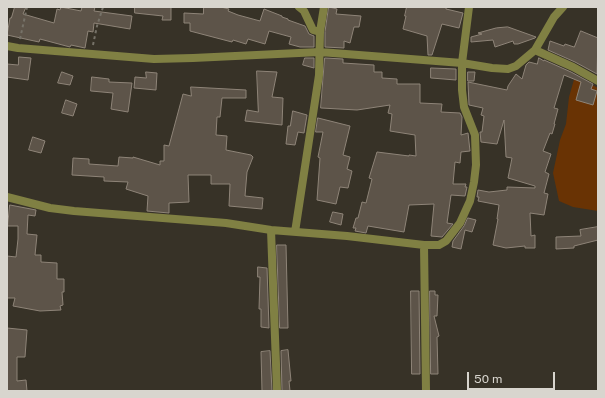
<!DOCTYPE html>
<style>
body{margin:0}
#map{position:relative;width:605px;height:398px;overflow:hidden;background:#373227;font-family:"Public Sans",sans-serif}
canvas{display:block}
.frame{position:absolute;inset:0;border:8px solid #d8d5ce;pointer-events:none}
.scale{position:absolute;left:467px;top:372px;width:88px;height:18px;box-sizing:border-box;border:2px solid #d8d5ce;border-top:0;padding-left:5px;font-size:12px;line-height:14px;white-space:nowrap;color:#d8d5ce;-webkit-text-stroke:3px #373227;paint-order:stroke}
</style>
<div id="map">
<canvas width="605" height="398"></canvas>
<div class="frame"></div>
<div class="scale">50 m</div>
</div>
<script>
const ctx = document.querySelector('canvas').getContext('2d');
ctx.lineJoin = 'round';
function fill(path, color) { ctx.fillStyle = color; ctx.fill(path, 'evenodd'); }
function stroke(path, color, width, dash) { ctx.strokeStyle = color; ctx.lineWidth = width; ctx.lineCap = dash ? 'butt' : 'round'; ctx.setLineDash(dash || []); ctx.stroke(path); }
const green = new Path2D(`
 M575 76 598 88V211L573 207 559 201 553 173 560 140 566 124 569 97Z`);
const building = new Path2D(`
 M15 7H26L23 14 54 23 57 9 60 10 61 7 81 11 82 7H95L94 11 132 16 130 29 94 23 93 32 88 31 85 48 71 45 70 47 40 39 39 42 7 35 10 18H11Z
 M135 7H171V20H162L163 16 135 13Z
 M204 7H221L229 9 228 11 238 15 260 21 264 9 282 16V17L288 19V20L305 26 309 34 314 36V47H300L289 44 291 37 269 31 265 44 248 39 246 44 233 40 232 42 190 31V23H184V13L203 14Z
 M329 7 337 9 336 14 361 16 359 27H354L350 43 344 41V48L325 47V32Z
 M407 7H446V9L463 13 459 28 442 24 432 55H428L427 36 403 29 406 16H405Z
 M508 27 536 37 535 38 518 44H514L513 41 495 47 493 40 471 42V37L482 34 478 33 496 28Z
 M581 31 598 38 597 74 575 62 548 50 550 41 564 46 565 44 574 47Z
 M19 57 31 58 28 80 7 77V64L18 65Z
 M305 58H314V68L303 65Z
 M325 58 343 59V63L374 65V72H382V78L397 79V84H420V103L442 104 441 112 460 113 462 117 461 135 468 133 470 151 461 152 460 163 455 162 453 184H466L465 187H467L465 196 451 195 447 223 453 224 442 237 431 236 434 204 409 205 404 232 368 226 366 233 355 231 356 228H353L356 218H358L362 202 366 203 372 179 369 178 377 152 409 156V155L416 156 415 135 390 131 392 114 388 113 390 105 357 110 321 108Z
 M539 58 544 61V60L571 72 593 84 591 89 597 91 593 105 576 100 581 82 564 75 554 108 558 109 554 124H555L552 134 550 133 543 151 551 154 545 172 549 174 544 193 548 194 544 215 530 213 531 236 535 235V248H525V246L506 248 493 245 498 219H497L499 205 478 201 479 197H477L478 190 489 192 507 190V187L535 188V186L508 178 512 158 506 157 504 120 497 144 481 142 480 132H482L484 116 481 115 483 108 469 105 468 82 507 90 508 86 516 74 522 79 526 65 529 62 537 64Z
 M431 68 456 69V80L431 78Z
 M257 71 277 72 272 97 283 98 282 125 245 121 247 110 258 112Z
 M62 72 73 76 70 85 58 83Z
 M146 72 157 73 156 90 134 88 135 77 146 78Z
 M468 72H475L474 81H468Z
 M92 77 109 79V82L132 83 128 112 111 109 113 93 91 91Z
 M191 87 246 90V98H222L220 117H217L216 135 227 136 226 150 251 155 253 157 247 172 245 196 263 198 262 209 229 206 230 184H211V175H188L189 202 169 203V213L147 211 148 196 126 189 128 182 104 181V177L72 175 73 158 89 159V164L118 166 119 157 133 158V157L160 165V161H164V145L169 146 183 94 191 96Z
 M66 100 77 104 73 116 62 113Z
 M293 111 307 115 304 133 298 132 295 145 286 144 288 126H290Z
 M318 118 350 126 343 155 350 157 347 169 352 171 348 188 340 187 336 204 317 200 320 158 318 157 323 132H316Z
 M33 137 45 141 41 153 29 150Z
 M10 205 36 210 35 216 28 215 27 234 37 235 35 255H41V262L57 263V279H64V292H62L63 305 60 306 61 310 40 311 13 306 15 298H7V256L16 257 18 239V226H8Z
 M333 212 343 214 341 225 330 222Z
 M468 218 476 220 472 232 465 230 461 249 452 247 453 241 464 226Z
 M598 227V240L574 246V248L556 249V237L581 236 580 230Z
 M277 245H286L288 328H280Z
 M258 267 267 268 269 328 261 327V309H259L260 277H258Z
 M411 291H419L420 374H412Z
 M430 291H435V295H438L437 316H434L439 336 437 337 438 374H431Z
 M7 328 27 330 25 357H17V381L26 380 27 391H7Z
 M288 350 291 381H289L290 391H282L281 351Z
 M270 351 272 391H262L261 352Z`);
const path = new Path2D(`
 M20 39 27 7
 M93 45 97 26 103 7`);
const minor = new Path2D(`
 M299 7 304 11 312 28 313 30 320 32
 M7 46 18 48 154 59 193 58 320 52 462 63 492 68 508 69 516 66 535 50 554 17 563 7
 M535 50 573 67 598 81
 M7 197 50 208 74 211 226 223 271 230 347 236 424 245H439L446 241 460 223 470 201 474 182 476 165 475 135 464 107 462 90V63L469 7
 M271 230 277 391
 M295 232 319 75 320 32 324 7
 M424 245 426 391`);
fill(green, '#693304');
fill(building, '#5d5449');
stroke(building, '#8e8478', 1);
stroke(path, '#767268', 2, [3, 3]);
stroke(minor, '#808043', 8);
</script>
